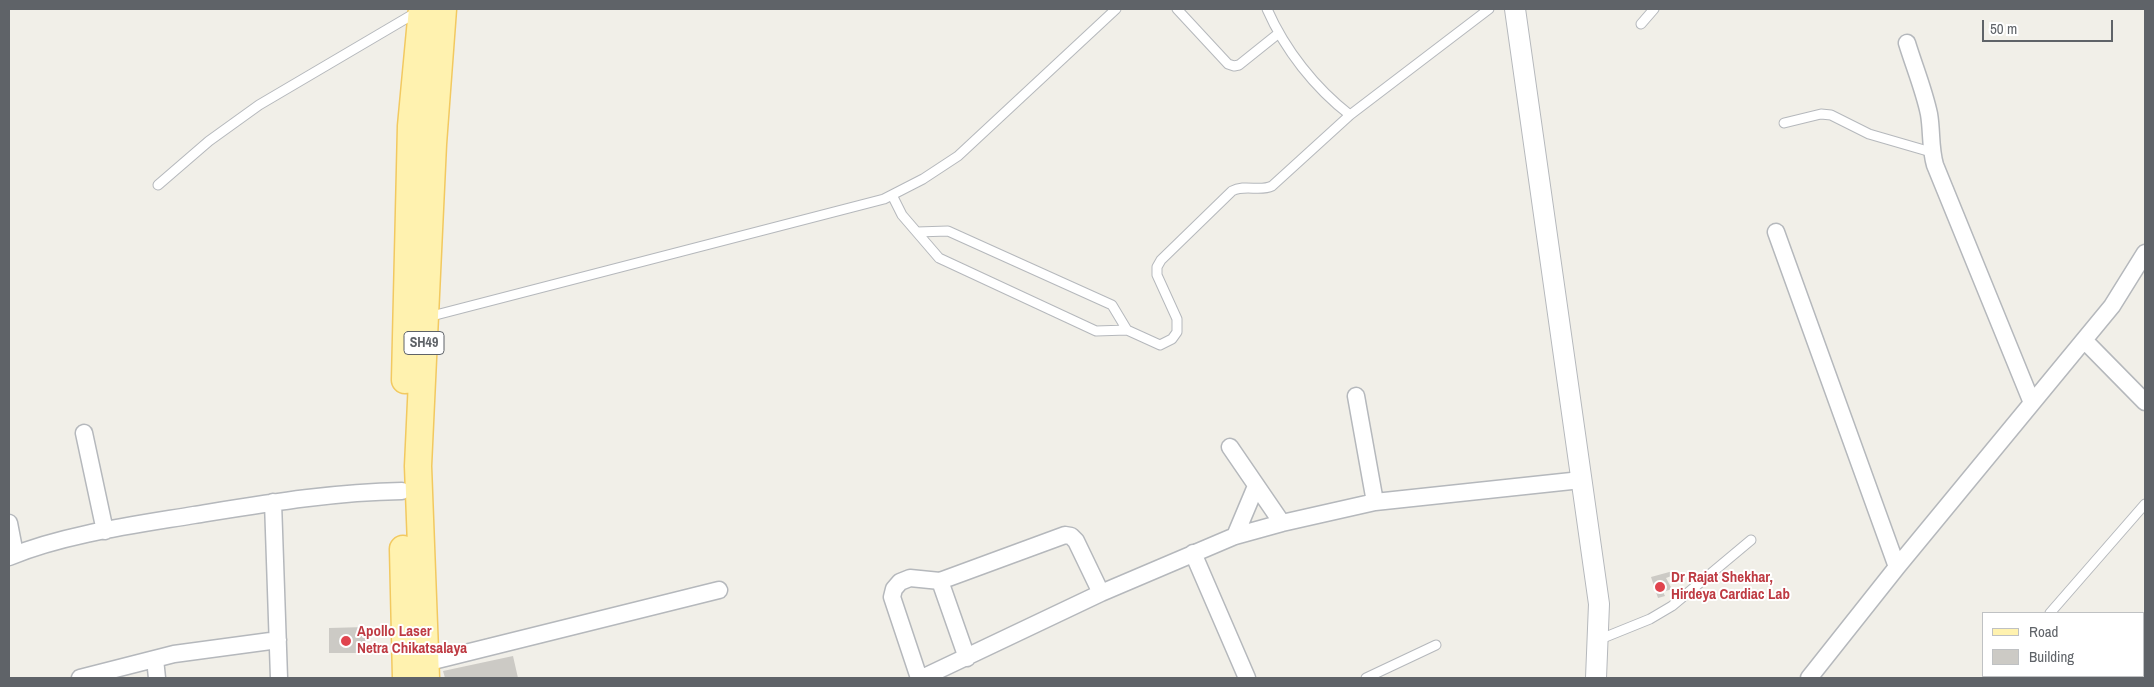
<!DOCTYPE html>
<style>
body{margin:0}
#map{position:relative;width:2154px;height:687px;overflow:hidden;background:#f1efe8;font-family:"Archivo Narrow",sans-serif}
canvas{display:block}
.frame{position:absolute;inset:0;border:10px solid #5f6368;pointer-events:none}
.legend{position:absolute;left:1982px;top:612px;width:162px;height:65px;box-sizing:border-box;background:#fff;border:1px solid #bfc1c3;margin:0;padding:6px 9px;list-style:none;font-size:15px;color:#5f6368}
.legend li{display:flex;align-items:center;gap:10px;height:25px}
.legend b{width:25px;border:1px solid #bfc1c3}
.scale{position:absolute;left:1982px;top:20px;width:131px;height:22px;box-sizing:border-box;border:2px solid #5f6368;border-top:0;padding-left:6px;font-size:15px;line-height:18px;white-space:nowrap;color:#5f6368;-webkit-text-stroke:4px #fff;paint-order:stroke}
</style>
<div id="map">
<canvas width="2154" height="687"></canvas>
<div class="frame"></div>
<ul class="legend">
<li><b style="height:6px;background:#fff2af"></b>Road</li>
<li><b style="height:14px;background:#cccac5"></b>Building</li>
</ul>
<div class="scale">50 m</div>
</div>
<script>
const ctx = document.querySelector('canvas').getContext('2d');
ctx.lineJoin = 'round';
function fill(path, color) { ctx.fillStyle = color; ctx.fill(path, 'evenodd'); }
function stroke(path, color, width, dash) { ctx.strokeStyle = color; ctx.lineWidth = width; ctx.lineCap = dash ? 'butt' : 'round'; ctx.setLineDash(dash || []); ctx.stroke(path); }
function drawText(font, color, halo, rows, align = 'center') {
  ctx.font = font + ' "Archivo Narrow",sans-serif'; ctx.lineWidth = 4; ctx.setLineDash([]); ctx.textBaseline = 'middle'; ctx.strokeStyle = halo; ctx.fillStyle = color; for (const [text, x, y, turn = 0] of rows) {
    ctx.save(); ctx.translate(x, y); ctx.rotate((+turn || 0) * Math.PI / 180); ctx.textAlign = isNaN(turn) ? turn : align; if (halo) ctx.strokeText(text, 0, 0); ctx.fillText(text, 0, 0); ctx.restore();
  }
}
const building = new Path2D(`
 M1673 571 1674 575 1666 578 1672 589 1663 592 1665 596 1658 598 1651 577Z
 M366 627V653H329V628Z
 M513 656 518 678H445L443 671Z`);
const service = new Path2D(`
 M1177 9 1228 64 1234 66 1239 65 1279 33
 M1267 9C1285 50 1315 88 1350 115
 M1641 24 1654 9
 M1784 123 1821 114 1831 115 1869 134 1931 152
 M158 185 209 141 259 105 417 12
 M892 195 902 215 939 258 1096 331 1127 330 1160 345 1172 339 1177 332V319L1157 275V267L1161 260 1232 191C1245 184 1260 192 1272 186L1350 115 1489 9
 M917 232 948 231 1112 305 1127 330
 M428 317 884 199 923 179 958 156 1116 9
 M2050 613 2145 504
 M1598 640 1650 619 1672 606 1751 540
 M2049 676 2052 678
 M1366 678 1436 645`);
const minor = new Path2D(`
 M1907 43C1914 66 1924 90 1929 114 1932 131 1930 148 1935 165L2032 403
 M1776 232 1897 567
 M2084 340 2145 402
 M1356 396 1375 502
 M84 433 105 531
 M1230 447 1282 523
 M273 502 279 678
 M9 523 15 554
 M1235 536 1256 486
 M1193 553 1247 678
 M9 557C65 534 134 525 194 515 263 504 333 492 402 491
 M940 581 967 658
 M155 659 157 678
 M425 663 719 590
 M80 678 174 654 278 640
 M919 678 892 597 894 589 900 582 910 578 940 581 1065 535 1071 536 1076 541 1101 593
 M922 678 1101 593 1235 536 1282 523 1375 502 1581 480
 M1809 678 1897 567 2112 306 2145 253`);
const tertiary = new Path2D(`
 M1515 9 1599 604 1596 678`);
const primary = new Path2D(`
 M405 380 411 126 422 9
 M403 549 406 678
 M426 678 418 466 433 144 443 9`);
const markers = [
 [1660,587,6,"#e0444e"],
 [346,641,6,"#e0444e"]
];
const shields = [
 [424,343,40]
];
const shieldNames = [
 ["SH49",424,343]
];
const healthNames = [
 ["Dr Rajat Shekhar,",1671,578],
 ["Hirdeya Cardiac Lab",1671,595],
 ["Apollo Laser",357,632],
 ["Netra Chikatsalaya",357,649]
];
fill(building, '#cccac5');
stroke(service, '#b5b8bc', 11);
stroke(minor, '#b5b8bc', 19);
stroke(tertiary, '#b5b8bc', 22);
stroke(primary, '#f2c960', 29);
stroke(service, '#fff', 9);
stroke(minor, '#fff', 16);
stroke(tertiary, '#fff', 20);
stroke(primary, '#fff2af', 26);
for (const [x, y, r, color] of markers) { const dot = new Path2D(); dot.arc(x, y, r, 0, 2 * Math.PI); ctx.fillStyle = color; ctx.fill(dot); stroke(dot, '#fff', 2); }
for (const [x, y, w] of shields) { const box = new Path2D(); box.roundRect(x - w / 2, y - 11.5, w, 23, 4); ctx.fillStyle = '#fff'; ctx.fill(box); stroke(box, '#5f6368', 1); }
drawText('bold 14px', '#5f6368', null, shieldNames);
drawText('bold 15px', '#be3a42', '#fff', healthNames, 'left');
</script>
